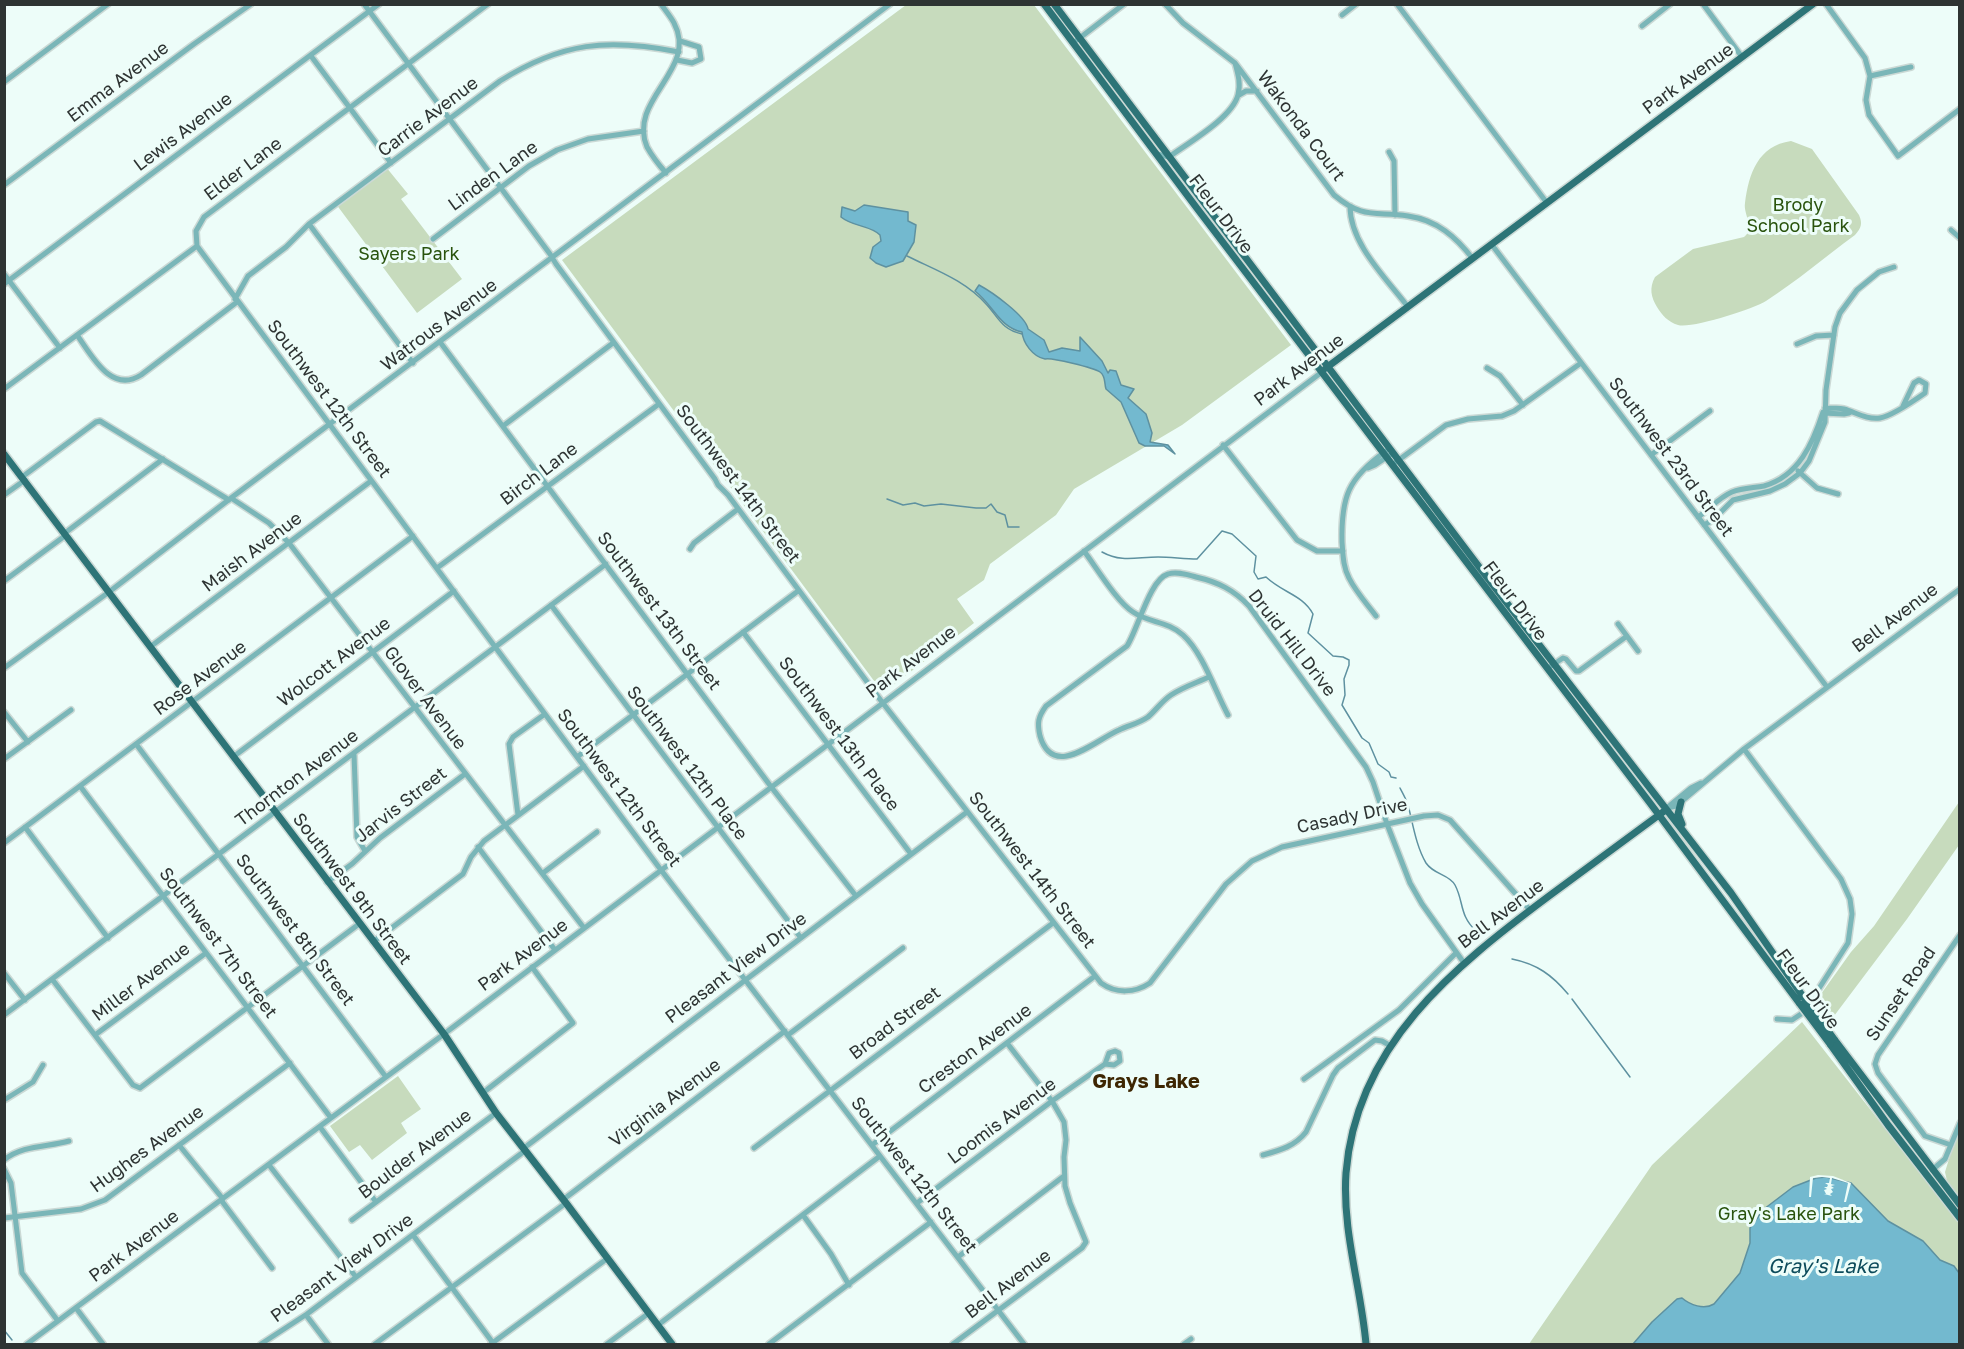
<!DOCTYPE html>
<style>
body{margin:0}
#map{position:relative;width:1964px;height:1349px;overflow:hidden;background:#edfdf9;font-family:"Golos Text",sans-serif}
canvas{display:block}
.frame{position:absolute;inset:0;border:6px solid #2e3433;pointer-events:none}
</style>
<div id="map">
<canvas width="1964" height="1349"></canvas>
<div class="frame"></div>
</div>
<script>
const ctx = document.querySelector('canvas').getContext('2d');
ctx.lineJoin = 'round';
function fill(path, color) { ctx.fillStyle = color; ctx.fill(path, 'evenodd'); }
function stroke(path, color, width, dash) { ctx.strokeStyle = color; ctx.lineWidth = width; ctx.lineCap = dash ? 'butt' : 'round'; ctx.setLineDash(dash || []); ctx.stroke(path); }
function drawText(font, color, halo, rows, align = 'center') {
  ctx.font = font + ' "Golos Text",sans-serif'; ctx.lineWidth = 6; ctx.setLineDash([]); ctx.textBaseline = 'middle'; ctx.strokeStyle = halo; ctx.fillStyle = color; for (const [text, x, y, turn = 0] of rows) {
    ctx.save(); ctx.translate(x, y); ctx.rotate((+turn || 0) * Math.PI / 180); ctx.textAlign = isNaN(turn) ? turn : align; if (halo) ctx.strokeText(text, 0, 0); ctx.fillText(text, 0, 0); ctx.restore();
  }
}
const green = new Path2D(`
 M906 5H1034L1291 345 1182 425 1074 489 1056 515 990 564 984 580 957 599 974 623 883 693 562 260Z
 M1791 141 1812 149 1859 215C1863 224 1861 228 1855 235 1825 257 1797 281 1766 301 1753 309 1691 329 1678 325 1668 322 1662 315 1657 307 1651 297 1649 288 1655 277L1693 249 1744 237C1756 228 1743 215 1745 203 1749 173 1758 146 1791 141Z
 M386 167 408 194 401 199 462 279 417 313 336 204Z
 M1959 802V845L1907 919 1831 1020 1816 1001 1851 952 1874 926Z
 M1802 1022 1959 1223V1344H1529L1652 1165Z
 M398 1076 421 1109 401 1123 407 1133 372 1160 360 1145 349 1152 330 1126Z
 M1959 1127V1199L1947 1181 1945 1172Z`);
const water = new Path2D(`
 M864 205 908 212V221L916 225 914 242 903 261 886 267 876 263 870 258 873 247 881 241 880 235C870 225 853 227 841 217L842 207 855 211Z
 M979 285C992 292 1026 316 1028 329L1044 340 1049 352 1062 348 1080 351V337L1102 361 1108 373 1110 370 1116 371 1121 385 1134 389 1128 398 1146 414 1152 433 1150 442 1168 445 1175 454 1164 446H1145L1139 443 1121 402 1106 389C1104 383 1106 376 1100 372 1094 368 1051 357 1045 359 1033 357 1023 343 1022 332 999 327 994 306 975 291Z
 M1826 1177 1851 1183 1888 1221 1923 1241 1940 1260 1954 1266 1959 1273V1344H1633L1652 1322 1677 1299 1682 1298C1690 1305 1704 1310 1714 1304L1740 1273 1750 1243V1228L1764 1209 1793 1187 1816 1178Z`);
const pier = new Path2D(`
 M1818 1175 1833 1176 1851 1183 1846 1202H1844L1848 1183 1832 1178 1831 1184 1835 1185 1831 1186 1834 1188 1831 1189 1833 1192 1830 1194 1832 1196 1824 1194H1826L1824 1190 1827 1189 1824 1187H1827L1828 1185 1825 1183H1829L1830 1178 1822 1177 1813 1178 1811 1197H1809L1810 1177Z`);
const stream = new Path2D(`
 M907 256C935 270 965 280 987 305 998 317 1002 330 1022 334
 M887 499 903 505 915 503 924 506 941 504 976 508H986L991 504 997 512 1005 515 1008 527H1019
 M1102 552C1122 563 1137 557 1158 557 1171 557 1184 559 1197 559L1222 531 1232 534 1256 556 1254 572 1258 579 1266 577C1283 593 1303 595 1313 614L1308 633 1333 656 1343 657 1349 660V665L1344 679 1345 695 1342 705 1362 738 1369 743 1378 764 1389 772 1391 777 1396 778
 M1400 788C1403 794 1406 799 1408 805 1413 824 1416 846 1426 863 1434 875 1449 874 1455 885 1464 902 1459 915 1476 931L1481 929 1485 932
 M1512 959C1537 964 1552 975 1568 994
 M1572 999 1630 1077
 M4 1330 12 1340`);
const minor = new Path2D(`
 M364 4 550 254 556 264 715 479 718 485 728 495 882 702 1101 983C1116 994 1135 993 1150 983L1226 884 1252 861 1282 847 1424 816 1438 815 1450 820 1530 910
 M661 4C665 10 671 17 674 23 699 70 627 99 647 147 652 156 659 165 666 173
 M1397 4 1547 203
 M1703 4 1742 57
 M1826 4 1865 58 1870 76 1866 100 1869 115 1898 156 1960 109
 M1342 15 1356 4
 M1642 26 1670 4
 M1077 40 1124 4
 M311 56 391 163
 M677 60 692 63 701 59 699 47 680 41
 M1235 63 1334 195C1364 220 1375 211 1408 216 1437 220 1456 237 1473 259
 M1870 76 1911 67
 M4 82 108 4
 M1239 95 1246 91H1257
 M1389 152 1394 161 1395 215
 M1157 154 1169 157C1188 143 1232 118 1238 95 1241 84 1238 74 1235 63L1183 23 1165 4
 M4 185 194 44 251 4
 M1350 206C1350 244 1386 278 1408 307
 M309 224 413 363
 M1951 230 1960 238
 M433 239 529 166 557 150 588 139 644 131
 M1492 245 1827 687
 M197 246 661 870 1024 1344
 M4 274 60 348
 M4 284 379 4
 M235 299 248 276 286 247 309 224 500 81C562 42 608 38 679 52
 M77 335C92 356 111 394 141 375L237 302
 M440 342 772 788 856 896
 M1797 344 1816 336 1834 335
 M1487 368 1500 376 1523 405
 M4 389 197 246 196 231 204 217 488 4
 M1825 408C1831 408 1838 408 1844 409 1855 412 1867 420 1880 418 1892 416 1915 400 1925 393L1926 384 1919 380 1914 383 1903 406
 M1823 413 1844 414 1849 413
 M503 426 613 343
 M1223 445 1297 540 1317 551H1343
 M1651 455 1710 411
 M1396 462 1446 425 1468 419 1502 416 1514 411 1581 363
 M1368 468 1375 465 1393 453
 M1798 471 1817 488 1838 494
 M22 477 96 422 100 421 229 500
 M4 495 25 480
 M231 498 269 523 289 543 584 928
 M1698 517C1710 509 1718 498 1732 492 1742 488 1753 488 1764 486 1799 476 1813 443 1823 412
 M1704 525 1713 520 1733 500 1770 491 1785 484 1800 473 1809 461 1825 422 1826 390 1835 327 1840 313 1857 290 1879 272 1894 267
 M65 533 163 459
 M690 549 694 543 738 509
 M1084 551C1096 567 1117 602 1133 612 1149 623 1168 621 1183 635 1203 653 1215 691 1228 715
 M437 568 659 404
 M4 581 66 535
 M551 605 801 938
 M1376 616C1367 604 1356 592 1349 578 1343 567 1343 554 1342 542 1341 497 1348 478 1386 451
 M1618 624 1638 651
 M743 632 911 854
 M150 647 371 481
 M1551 666 1563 658 1566 659 1576 671H1579L1627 636
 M4 668 109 592 231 498 890 4
 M1209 677C1196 683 1183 687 1171 695 1162 701 1156 710 1148 717 1138 724 1129 725 1119 730 1094 741 1053 780 1040 736 1037 723 1038 717 1046 706L1127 646C1138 629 1150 579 1168 574 1177 571 1188 575 1196 577 1218 582 1234 590 1249 606L1366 767 1373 782 1387 824 1410 883 1422 904 1464 963
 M4 712 28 742
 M136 744 386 1077
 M1744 749 1841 879 1850 899 1852 914 1848 943 1804 1012 1792 1020 1777 1019
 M354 754 357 837 365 851
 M233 757 454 591
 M577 757 798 591
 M4 759 71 710
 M80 786 331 1118
 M1668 807 1691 788 1701 783
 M1667 808 1676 806 1744 749 1960 589
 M518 815 509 744 513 737 545 714
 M25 827 108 938
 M4 843 413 536
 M478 847 555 950
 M543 873 597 832
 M327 882 352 864 380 838 465 774
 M373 942 463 874 471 857 484 841 584 766
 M4 973 25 1000
 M52 979 133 1085 140 1088 359 924
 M4 1015 606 564
 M95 1035 206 953
 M788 1035 903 948
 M1115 1051 1119 1053 1120 1061 1114 1065 1105 1064 1109 1053Z
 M1304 1079 1399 1010 1456 953
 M484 1092 573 1023 532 967
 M4 1100 33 1082 43 1065
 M320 1127 376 1202
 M179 1145 223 1199
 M872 1145 1095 976
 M1951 1145 1925 1136 1878 1073 1875 1064 1878 1055 1960 935
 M524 1148 967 812
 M754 1148 1053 923
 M1263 1155C1281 1150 1295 1146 1306 1132L1333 1075 1338 1068 1375 1040 1382 1041 1389 1045
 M4 1160C22 1145 48 1147 69 1141
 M269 1165 356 1277
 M4 1169 11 1183 22 1273 58 1321
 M1932 1170 1945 1159 1960 1123
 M564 1199 785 1031
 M221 1200 272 1268
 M917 1203 1052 1101 1105 1064
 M803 1215 831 1254 849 1285
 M4 1218 81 1209 105 1200 290 1063
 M352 1220 496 1113
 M413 1235 493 1343
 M958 1257 1064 1176
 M76 1308 103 1344
 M306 1315 328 1344
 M658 1325 880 1156
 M27 1344 444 1034 1322 372
 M261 1344 307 1314 526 1150
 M375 1344 566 1203
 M491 1344 608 1258
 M607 1344 649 1313
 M769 1344 931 1222
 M953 1344 1082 1248 1086 1242 1070 1203 1065 1186 1064 1157 1066 1140 1064 1122 1052 1101 1007 1043
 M1184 1344 1191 1339`);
const major = new Path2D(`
 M1044 4 1196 207 1650 803 1800 1004
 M1054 4 1486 576 1731 893 1804 998
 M1326 368 1813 4
 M4 454 444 1034 496 1113 566 1203 672 1344
 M1681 802 1678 814 1682 824
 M1834 1039 1960 1205
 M1830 1044 1888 1125 1960 1218
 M1366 1344C1361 1287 1342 1231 1346 1173 1356 1045 1454 967 1549 896 1587 868 1625 840 1663 812`);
const majorBridge = new Path2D(`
 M1804 998 1834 1039
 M1800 1004 1830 1044`);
const streetNames = [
 ["Park Avenue",1688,79,-36],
 ["Emma Avenue",118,82,-37],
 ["Carrie Avenue",428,117,-37],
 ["Wakonda Court",1301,126,53],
 ["Lewis Avenue",183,132,-37],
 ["Elder Lane",243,169,-37],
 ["Linden Lane",493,176,-36],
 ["Fleur Drive",1221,214,53],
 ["Watrous Avenue",439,325,-37],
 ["Park Avenue",1299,370,-37],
 ["Southwest 12th Street",329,399,53],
 ["Southwest 23rd Street",1671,457,53],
 ["Birch Lane",539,474,-37],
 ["Southwest 14th Street",738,484,53],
 ["Maish Avenue",252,552,-37],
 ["Fleur Drive",1515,601,53],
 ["Southwest 13th Street",659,611,53],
 ["Bell Avenue",1895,618,-37],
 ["Druid Hill Drive",1292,643,52],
 ["Wolcott Avenue",334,662,-37],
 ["Park Avenue",911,662,-37],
 ["Rose Avenue",200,678,-37],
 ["Glover Avenue",425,698,53],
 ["Southwest 13th Place",839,734,53],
 ["Southwest 12th Place",687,763,53],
 ["Thornton Avenue",297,778,-37],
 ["Southwest 12th Street",619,788,53],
 ["Jarvis Street",401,805,-38],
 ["Casady Drive",1352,816,-12],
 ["Southwest 14th Street",1032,870,52],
 ["Southwest 9th Street",352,889,53],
 ["Bell Avenue",1501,914,-37],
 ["Southwest 8th Street",295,930,53],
 ["Southwest 7th Street",218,943,53],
 ["Park Avenue",523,955,-37],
 ["Pleasant View Drive",736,968,-37],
 ["Miller Avenue",141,982,-37],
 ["Fleur Drive",1808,989,54],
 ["Sunset Road",1901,994,-56],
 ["Broad Street",895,1023,-37],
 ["Creston Avenue",975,1049,-37],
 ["Virginia Avenue",665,1103,-37],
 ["Loomis Avenue",1002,1121,-37],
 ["Hughes Avenue",147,1149,-36],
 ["Boulder Avenue",415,1154,-37],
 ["Southwest 12th Street",914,1175,52],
 ["Park Avenue",134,1246,-37],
 ["Pleasant View Drive",342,1268,-36],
 ["Bell Avenue",1008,1284,-37]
];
const parkNames = [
 ["Brody",1798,205],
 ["School Park",1798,226],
 ["Sayers Park",409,254],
 ["Gray's Lake Park",1789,1214]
];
const neighbourhoodNames = [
 ["Grays Lake",1146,1082]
];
const waterNames = [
 ["Gray's Lake",1823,1267]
];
fill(green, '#c7dbbd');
fill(water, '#73b9cf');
stroke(water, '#5e91a0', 1.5);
fill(pier, '#edfdf9');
stroke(stream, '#5e91a0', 1.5);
stroke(minor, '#cbd9d5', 8);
stroke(major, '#cbd9d5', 10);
stroke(minor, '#7ab6b8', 5);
stroke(major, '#2d7477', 7);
stroke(majorBridge, '#cbd9d5', 10, []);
stroke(majorBridge, '#2d7477', 7);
drawText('18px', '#2e3433', '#edfdf9', streetNames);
drawText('18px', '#29530d', '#edfdf9', parkNames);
drawText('bold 20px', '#3d2602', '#edfdf9', neighbourhoodNames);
drawText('italic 20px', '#0c4b5b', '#edfdf9', waterNames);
</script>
